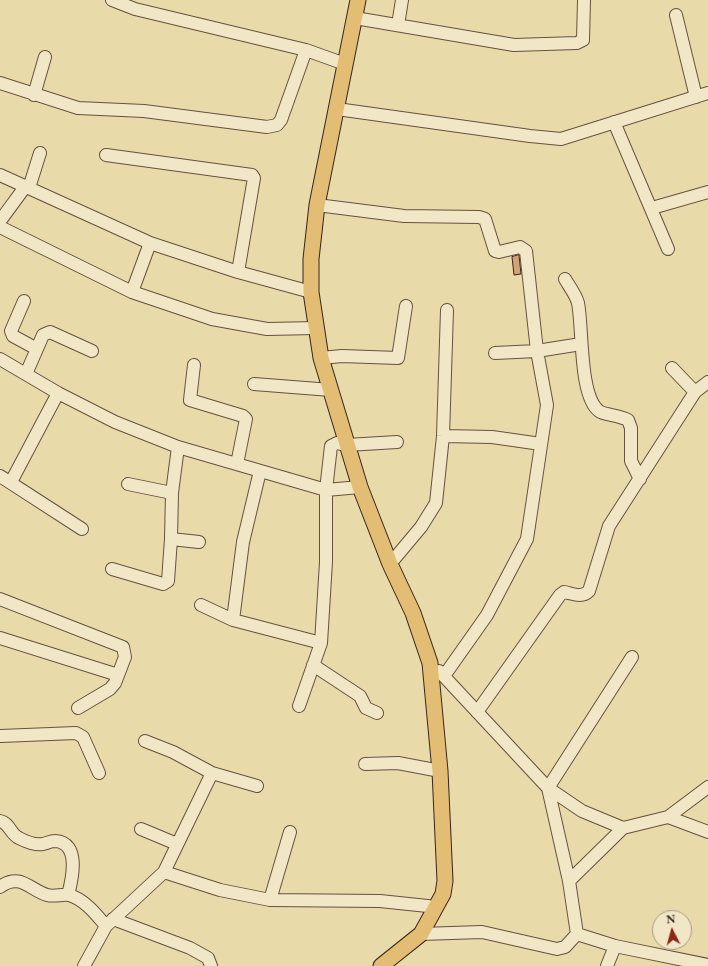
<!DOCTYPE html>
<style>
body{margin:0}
#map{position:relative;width:708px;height:966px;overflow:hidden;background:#e9daa9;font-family:"EB Garamond",serif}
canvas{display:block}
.north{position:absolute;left:652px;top:910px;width:40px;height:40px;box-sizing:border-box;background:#f1e7c7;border:1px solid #a79983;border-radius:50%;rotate:354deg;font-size:11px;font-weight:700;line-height:16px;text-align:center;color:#37251d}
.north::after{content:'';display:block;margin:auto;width:14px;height:18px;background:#8f2418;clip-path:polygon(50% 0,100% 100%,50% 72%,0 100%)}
</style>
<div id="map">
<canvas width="708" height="966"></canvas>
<div class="north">N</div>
</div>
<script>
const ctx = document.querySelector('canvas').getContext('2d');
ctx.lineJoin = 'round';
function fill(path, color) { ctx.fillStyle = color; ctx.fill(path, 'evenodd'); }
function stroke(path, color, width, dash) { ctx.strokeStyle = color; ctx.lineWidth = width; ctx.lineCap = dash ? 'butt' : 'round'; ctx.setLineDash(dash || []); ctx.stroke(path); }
const building = new Path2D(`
 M519 255 521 274 514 275 512 257Z`);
const minor = new Path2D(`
 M112 0 135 9 306 50 345 64
 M676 15 696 97
 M355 18 514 45 577 43 583 40 584 0
 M398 25 402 0
 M0 83 78 108 144 111 267 127 277 125 281 120 306 50
 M34 95 45 57
 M337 109 530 136 561 139 708 93
 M614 122 668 249
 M106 155 252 175 254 178 238 272
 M0 175 150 243 238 272 311 292
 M29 188 40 153
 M317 205 404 216 479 217 485 219 495 251 499 252 520 247 526 251 537 351 547 405 527 539 487 615 444 676
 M652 208 708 192
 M0 221 25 187
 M0 227 132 292 212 319 267 329 316 328
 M565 279C569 286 576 295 578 303 583 328 579 396 599 411 604 415 619 415 628 420L631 428V461L640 479
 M132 292 150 243
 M24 301 11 331 13 336 37 349
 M495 353 537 351 581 344
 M321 358 342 356 398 358 406 306
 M0 359 58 393 115 422 178 447 326 490 360 487
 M194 365 190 400 243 416 246 419 237 464
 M672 368 695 392
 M26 374 43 335 50 332 92 351
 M254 384 331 390
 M443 436 492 437 541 444
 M0 476 82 529
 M11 482 58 393
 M128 484 172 493
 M171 539 199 542
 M390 564 421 527 436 503 443 436 447 310
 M112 569 163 584 168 581 171 539 172 493 178 447
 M0 599 123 647 125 657 115 683 110 689 78 708
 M201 605 233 620 321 643
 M233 620 243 542 260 471
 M0 638 118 675
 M313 665 360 696 366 708 377 713
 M439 671 548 788 582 811 623 828 668 817 708 787
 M299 706 321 643 326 562V490L331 446 337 443 347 445 397 442
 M477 712 560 595 564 592C574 594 582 598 589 591L609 526 695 392 708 382
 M0 736 76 733 83 737 99 773
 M145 741 173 752 212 773 257 786
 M365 764 398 763 440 771
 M668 817 708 832
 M0 821C10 823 10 834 19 838 26 842 36 845 43 844 47 843 51 841 55 841 81 842 72 880 68 895
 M141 829 177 844
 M164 872 220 890 270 900 380 901 437 907
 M569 881 623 828
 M0 887C20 872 30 890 47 895 54 897 62 894 69 895 84 899 96 914 106 926
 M270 900 290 832
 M113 919 190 948 208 958 211 966
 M421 934 482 932 557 949 565 947 577 934
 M577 934 569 881 548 788 632 657
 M577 934 615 946 708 965
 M84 966 106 926 164 872 212 773
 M607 966 615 946`);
const major = new Path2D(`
 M358 0 317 205 311 259V292L321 358 360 487 390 564 413 613 430 663 440 771 445 881 443 894 421 934 381 966`);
fill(building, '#d2a176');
stroke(building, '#37251d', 1);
stroke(minor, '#645240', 14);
stroke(major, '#37251d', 17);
stroke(minor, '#f1e7c7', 12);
stroke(major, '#e4bd74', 15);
</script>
